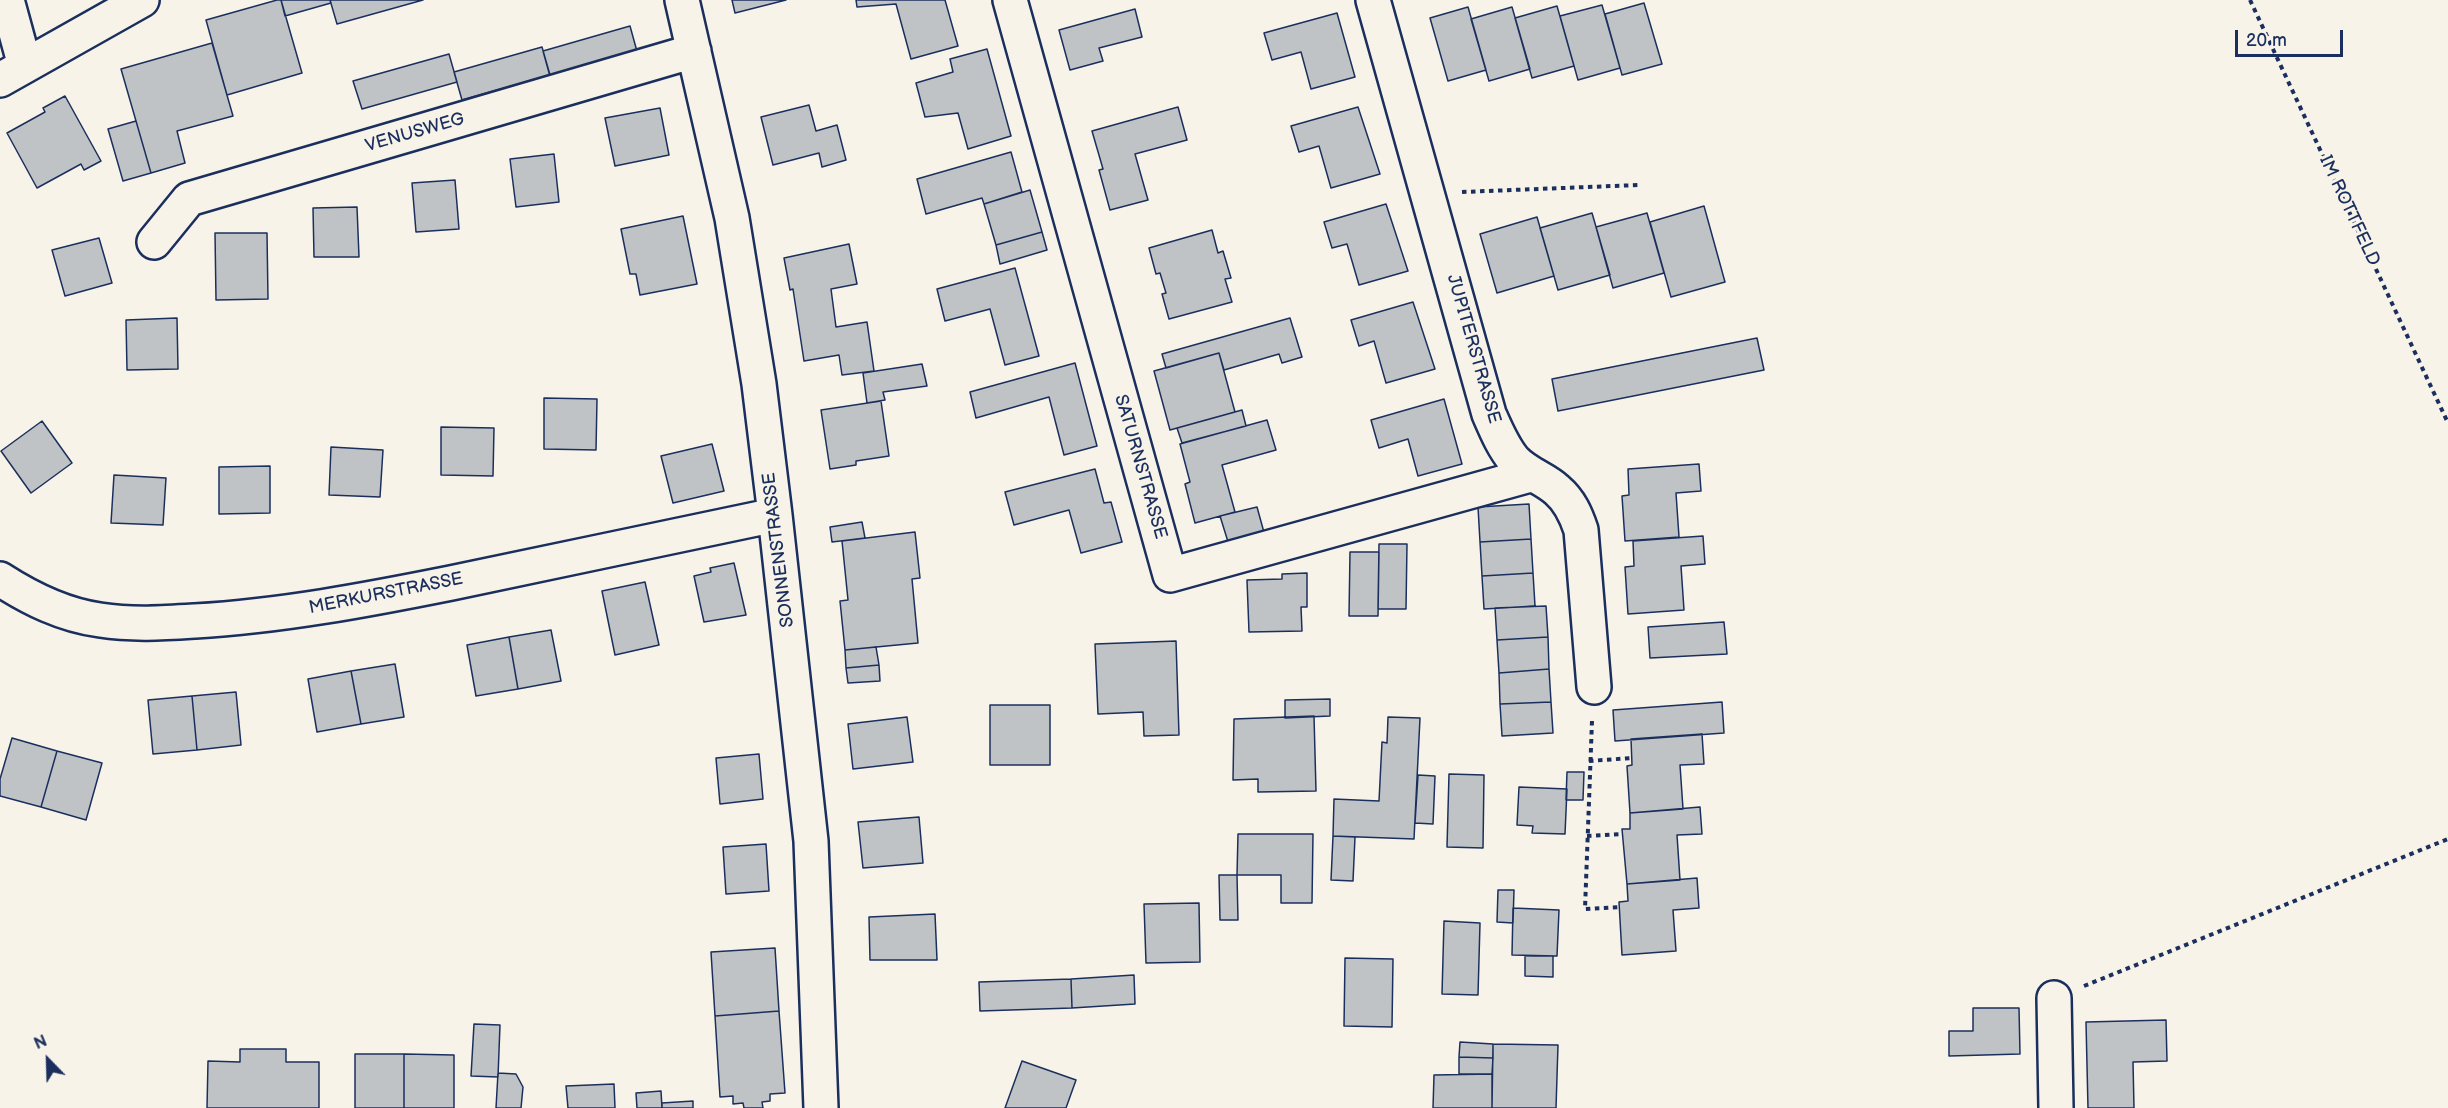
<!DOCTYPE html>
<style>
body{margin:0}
#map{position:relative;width:2448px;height:1108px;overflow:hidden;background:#f7f3e8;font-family:"Balsamiq Sans",sans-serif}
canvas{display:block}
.north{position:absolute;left:18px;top:1030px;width:60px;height:60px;-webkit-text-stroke:4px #f7f3e8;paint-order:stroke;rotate:337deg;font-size:16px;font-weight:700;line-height:24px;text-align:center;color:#1b2f5e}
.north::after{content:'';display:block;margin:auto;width:21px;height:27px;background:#1b2f5e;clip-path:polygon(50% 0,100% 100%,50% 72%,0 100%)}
.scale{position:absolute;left:2235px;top:30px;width:108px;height:27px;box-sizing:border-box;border:3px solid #1b2f5e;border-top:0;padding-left:8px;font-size:18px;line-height:21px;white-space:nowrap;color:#1b2f5e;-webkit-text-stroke:4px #f7f3e8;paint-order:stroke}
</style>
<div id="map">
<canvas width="2448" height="1108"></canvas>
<div class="north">N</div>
<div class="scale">20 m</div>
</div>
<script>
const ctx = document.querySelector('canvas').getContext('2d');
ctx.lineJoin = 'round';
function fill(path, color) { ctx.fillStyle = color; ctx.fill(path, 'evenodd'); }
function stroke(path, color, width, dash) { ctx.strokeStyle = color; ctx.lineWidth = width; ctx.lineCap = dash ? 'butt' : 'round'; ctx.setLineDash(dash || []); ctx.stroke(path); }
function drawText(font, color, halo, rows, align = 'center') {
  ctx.font = font + ' "Balsamiq Sans",sans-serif'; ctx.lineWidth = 6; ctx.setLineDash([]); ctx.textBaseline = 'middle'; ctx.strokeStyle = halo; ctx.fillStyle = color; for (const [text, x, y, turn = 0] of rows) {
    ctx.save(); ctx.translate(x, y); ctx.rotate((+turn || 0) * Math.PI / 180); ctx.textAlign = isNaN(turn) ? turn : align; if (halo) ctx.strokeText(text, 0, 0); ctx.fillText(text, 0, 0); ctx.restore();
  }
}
const building = new Path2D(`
 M277 0H281L302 73 227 95 206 20Z
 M281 0H330L331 3 285 16Z
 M330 0H423L337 24Z
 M732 0H786L735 13Z
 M856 0H945L958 46 911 59 896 4 857 7Z
 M1644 3 1662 64 1622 75 1605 14Z
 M1602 5 1620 68 1578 80 1560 16Z
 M1557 6 1574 66 1532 78 1515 18Z
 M1468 7 1486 70 1448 81 1430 18Z
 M1512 7 1530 69 1489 81 1471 19Z
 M1135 9 1142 37 1099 48 1103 61 1070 70 1059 30Z
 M1337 13 1355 77 1311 89 1301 52 1272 60 1264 33Z
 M630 26 638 55 551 80 543 51Z
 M212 43 233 116 177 131 185 163 151 173 121 69Z
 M542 47 550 75 462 100 454 72Z
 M987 49 1011 136 968 149 958 113 925 117 916 83 953 72 950 59Z
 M449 54 457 82 362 109 353 81Z
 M65 96 101 161 84 170 81 164 37 188 7 133 45 112 43 108Z
 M809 105 816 131 837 125 846 160 822 167 819 153 773 165 761 117Z
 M1178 107 1187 140 1135 154 1148 200 1110 210 1099 170 1103 169 1092 131Z
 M1358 107 1380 174 1331 188 1319 146 1299 152 1291 126Z
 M660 108 669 155 615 166 605 118Z
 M136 121 151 173 123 181 108 129Z
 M1011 152 1022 192 984 204 982 198 926 214 917 179Z
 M554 154 559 202 516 207 510 159Z
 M455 180 459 229 416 232 412 183Z
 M1030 190 1042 232 996 245 984 204Z
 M1386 204 1408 271 1359 285 1347 244 1332 248 1324 222Z
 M1704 206 1725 282 1671 297 1650 222Z
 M357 207 359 257H314L313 208Z
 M1592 213 1610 275 1558 290 1540 228Z
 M1647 213 1664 273 1613 288 1596 227Z
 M683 216 697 284 640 295 636 274H630L621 229Z
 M1537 217 1554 276 1497 293 1480 234Z
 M1212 230 1218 253 1223 251 1231 278 1225 279 1232 302 1169 319 1162 294 1166 293 1160 273 1156 274 1149 248Z
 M1042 232 1047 250 1000 264 996 245Z
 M215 233H267L268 299 216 300Z
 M99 238 112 283 65 296 52 250Z
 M849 244 857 284 831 289 836 327 867 322 874 371 842 375 839 355 804 361 793 289 790 290 784 258Z
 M1015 268 1039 356 1005 365 990 309 945 321 937 289Z
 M1413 302 1435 369 1386 383 1374 341 1359 346 1351 320Z
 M177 318 178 369 127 370 126 320Z
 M1290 318 1302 357 1282 363 1279 354 1224 370 1219 353 1166 368 1162 354Z
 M1757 338 1764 370 1558 411 1552 379Z
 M1219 353 1235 412 1170 430 1154 371Z
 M1075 363 1097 446 1064 455 1049 397 976 418 970 392Z
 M922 364 927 386 883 392 885 400 867 403 863 373Z
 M544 398 597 399 596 450 544 449Z
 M1444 399 1462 464 1418 476 1408 439 1379 448 1371 420Z
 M881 401 889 456 856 461V465L830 469 821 410Z
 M1242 410 1246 426 1182 443 1177 428Z
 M1267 420 1276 450 1222 465 1235 512 1195 523 1185 484 1190 482 1180 444Z
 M42 421 72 463 31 493 1 451Z
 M441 427 494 428 493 476 441 475Z
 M712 444 724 491 673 503 661 456Z
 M331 447 383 450 380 497 329 495Z
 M1699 464 1701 491 1676 493 1679 537 1625 541 1622 496 1629 495 1628 469Z
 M270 466V513L219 514V467Z
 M1095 469 1104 503 1111 502 1122 542 1081 553 1069 510 1014 525 1005 492Z
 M114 475 166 478 163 525 111 523Z
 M1529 504 1531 539 1480 542 1478 507Z
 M1257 507 1265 536 1229 545 1220 516Z
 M862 522 865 538 832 542 830 527Z
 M915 532 920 578 912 579 918 643 845 650 840 601 848 600 842 541Z
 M1703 536 1705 564 1681 566 1684 610 1628 614 1625 567 1634 566 1633 541Z
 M1531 539 1533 573 1482 576 1480 542Z
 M1379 544H1407L1406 609H1378Z
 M1350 552H1379L1378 616H1349Z
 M734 563 746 615 704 622 694 576 711 572 710 568Z
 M1307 573V607H1301L1302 631 1249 632 1247 580 1282 579V574Z
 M1533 573 1535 606 1484 609 1482 576Z
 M645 582 659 645 615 655 602 591Z
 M1546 606 1548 637 1497 640 1495 608Z
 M1724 622 1727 654 1650 658 1648 627Z
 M551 630 561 681 518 689 509 637Z
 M509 637 518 689 476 696 467 645Z
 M1548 637 1549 669 1499 673 1497 640Z
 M1176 641 1179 735 1144 736 1143 712 1098 714 1095 644Z
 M876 647 879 665 846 668 845 650Z
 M395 664 404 717 361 724 351 671Z
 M879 665 880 681 848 683 846 668Z
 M1549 669 1551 702 1500 704 1499 673Z
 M351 671 361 724 317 732 308 679Z
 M236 692 241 745 197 750 192 696Z
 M192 696 197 750 153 754 148 700Z
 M1330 699V716L1285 718V700Z
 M1551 702 1553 733 1502 736 1500 704Z
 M1722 702 1724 733 1615 741 1613 710Z
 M990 705H1050V765H990Z
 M1314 716 1316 791 1258 792V779L1233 780 1234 719Z
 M907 717 913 762 853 769 848 724Z
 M1388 717 1420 718 1414 839 1333 836 1334 799 1379 801 1382 742 1387 743Z
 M1702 734 1704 764 1680 765 1683 809 1630 813 1627 766 1632 765 1631 739Z
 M12 738 57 751 41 807 0 796V779Z
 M57 751 102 763 86 820 41 807Z
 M759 754 763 799 720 804 716 758Z
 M1567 772H1584L1583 800H1566Z
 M1449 774 1484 775 1483 848 1447 847Z
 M1418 775 1435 776 1433 824 1415 823Z
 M1519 787 1567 789 1565 834 1532 833 1533 826 1517 825Z
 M1700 807 1702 834 1677 835 1680 880 1627 884 1622 829H1630V813Z
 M919 817 923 863 863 868 858 822Z
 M1238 834H1313L1312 903H1281V875H1237Z
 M1333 836 1355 837 1353 881 1331 880Z
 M766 844 769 891 726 894 723 847Z
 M1219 875H1237L1238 920H1220Z
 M1697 878 1699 908 1673 910 1676 951 1622 955 1619 902 1628 901 1627 884Z
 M1498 890H1514L1513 923 1497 922Z
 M1199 903 1200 962 1146 963 1144 904Z
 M1513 908 1559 910 1557 956 1512 955Z
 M935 914 937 960H870L869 917Z
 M1444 921 1480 923 1478 995 1442 994Z
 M775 948 779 1011 715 1016 711 952Z
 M1525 956H1553V977L1525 976Z
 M1345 958 1393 959 1392 1027 1344 1026Z
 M1134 975 1135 1004 1072 1008 1071 979Z
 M1071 979 1072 1008 980 1011 979 982Z
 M1973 1008H2019L2020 1054 1949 1056V1031H1973Z
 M779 1011 785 1093 770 1094V1101L762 1102 763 1108H744L743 1103 733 1104V1096L720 1097 715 1016Z
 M2166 1020 2167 1061 2133 1062 2134 1108H2088L2086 1022Z
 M474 1024 500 1025 498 1077 471 1076Z
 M1460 1042 1493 1044V1058L1459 1057Z
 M1493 1044 1558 1045 1556 1108H1492Z
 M240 1049H286V1062H319V1108H207L208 1061 240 1062Z
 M355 1054H404V1108H355Z
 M404 1054 454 1055V1108H404Z
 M1459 1057 1493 1058 1492 1074H1459Z
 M1022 1061 1076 1080 1066 1108H1005Z
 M498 1073 516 1074 523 1087 521 1108H496Z
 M1492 1074V1108H1433L1434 1075Z
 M614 1084 615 1108H568L566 1086Z
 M661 1091 662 1108H637L636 1093Z
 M693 1101V1108H662V1103Z`);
const path = new Path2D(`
 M2250 0 2448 423
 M1462 192 1638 185
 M1592 721 1585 909 1620 907
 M1589 761 1632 758
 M1587 836 1623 834
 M2084 986 2448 839`);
const minor = new Path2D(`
 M7 0 25 66
 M682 0 732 218 759 384 775 515 811 841 821 1108
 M1010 0 1170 575 1530 475
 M1373 0 1489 414C1496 430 1503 447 1514 460 1527 474 1544 478 1557 490 1570 501 1576 515 1581 530L1594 687
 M0 80 142 0
 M154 242 189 199 694 51
 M0 579C31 599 63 615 100 620 132 625 163 623 195 621 281 616 366 600 451 583 559 560 667 538 775 515
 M2054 998 2056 1108`);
const streetNames = [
 ["VENUSWEG",415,133,-16],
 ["IM ROTTFELD",2349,211,65],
 ["JUPITERSTRASSE",1473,349,74],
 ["SATURNSTRASSE",1140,467,74],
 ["SONNENSTRASSE",779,550,-97],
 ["MERKURSTRASSE",386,594,-11]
];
fill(building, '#c0c3c5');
stroke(building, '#1b2f5e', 1.5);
stroke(minor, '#1b2f5e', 38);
stroke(path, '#1b2f5e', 4, [4.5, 4.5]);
stroke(minor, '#f7f3e8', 33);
drawText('18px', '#1b2f5e', '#f7f3e8', streetNames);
</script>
